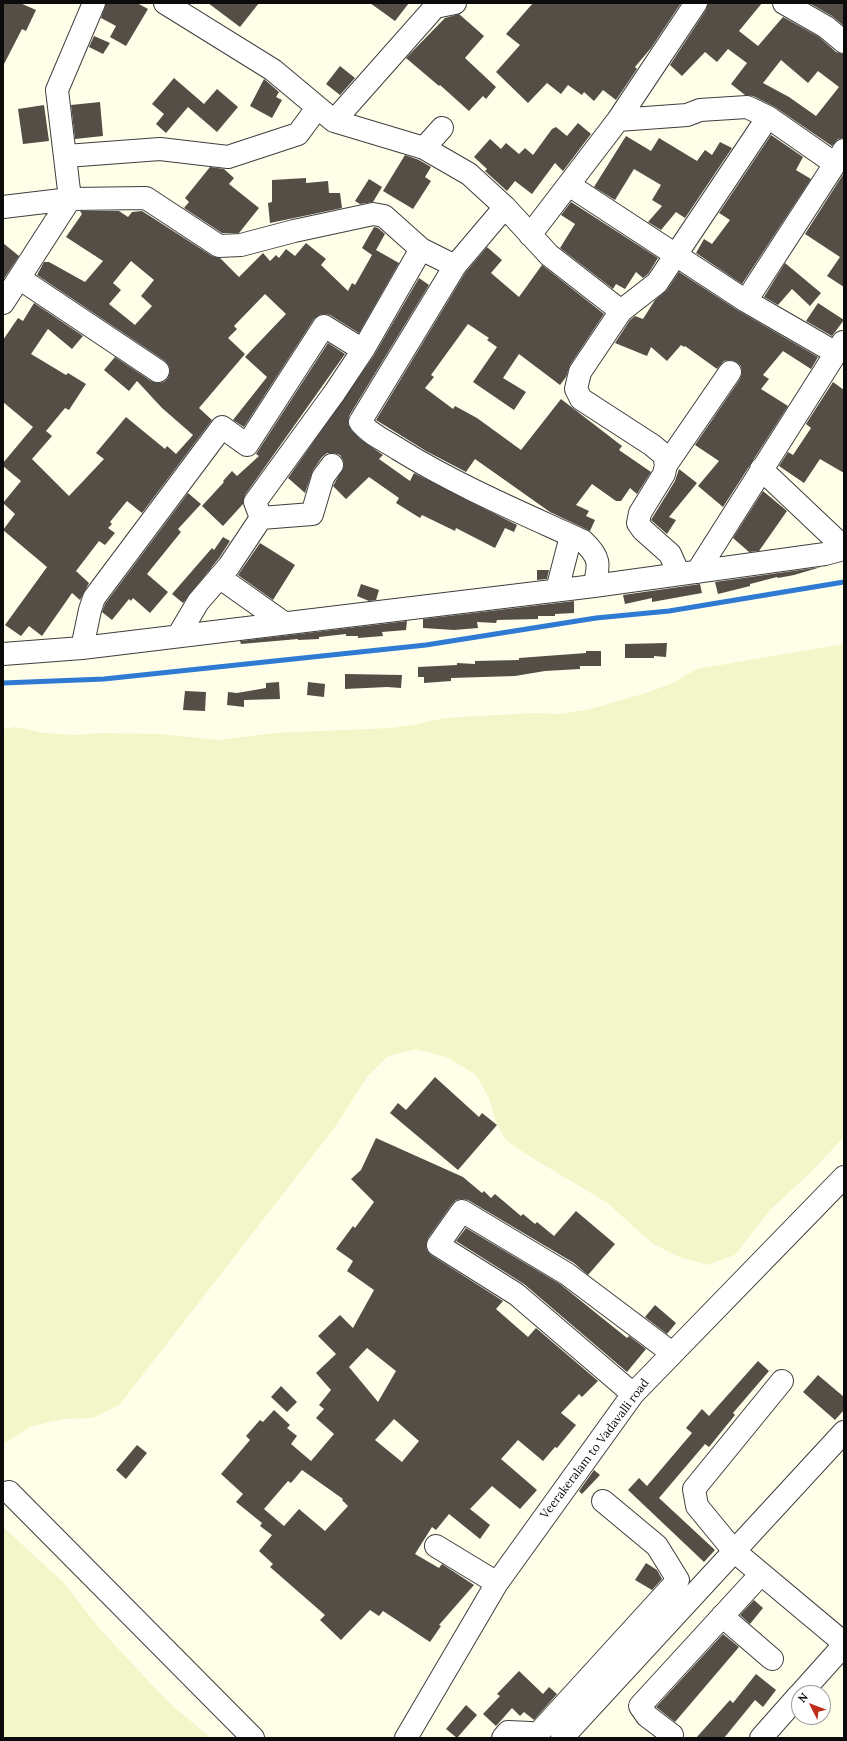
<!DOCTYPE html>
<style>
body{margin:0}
#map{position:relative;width:847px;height:1741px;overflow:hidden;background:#fffee9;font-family:Lora,serif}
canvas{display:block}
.frame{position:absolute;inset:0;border:4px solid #0b0b0b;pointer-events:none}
.north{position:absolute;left:791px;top:1685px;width:40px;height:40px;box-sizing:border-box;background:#fff;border:1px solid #9d9d9d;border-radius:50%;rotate:312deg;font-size:11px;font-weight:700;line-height:16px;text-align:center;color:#0b0b0b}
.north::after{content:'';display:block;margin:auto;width:14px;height:18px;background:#c12d1d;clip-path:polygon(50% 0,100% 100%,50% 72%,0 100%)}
</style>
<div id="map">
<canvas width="847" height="1741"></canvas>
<div class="frame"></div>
<div class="north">N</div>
</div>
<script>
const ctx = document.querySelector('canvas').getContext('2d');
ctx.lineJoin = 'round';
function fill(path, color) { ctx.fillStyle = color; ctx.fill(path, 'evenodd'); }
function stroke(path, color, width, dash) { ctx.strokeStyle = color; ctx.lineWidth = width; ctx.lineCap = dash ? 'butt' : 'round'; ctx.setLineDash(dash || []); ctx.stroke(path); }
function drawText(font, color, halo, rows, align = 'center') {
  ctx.font = font + ' Lora,serif'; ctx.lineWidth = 4; ctx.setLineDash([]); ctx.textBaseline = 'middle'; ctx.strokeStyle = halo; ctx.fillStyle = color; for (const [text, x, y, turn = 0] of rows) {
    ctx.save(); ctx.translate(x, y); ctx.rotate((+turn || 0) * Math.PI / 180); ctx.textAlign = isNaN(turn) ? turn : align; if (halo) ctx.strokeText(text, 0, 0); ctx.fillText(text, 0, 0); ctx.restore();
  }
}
const farmland = new Path2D(`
 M844 644V1137L813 1170 770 1210 735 1255 707 1265 677 1256 652 1243 606 1202 529 1156 506 1140 497 1125 489 1098 475 1074 446 1057 416 1049 388 1056 367 1077 335 1127 120 1404 93 1418 63 1419 32 1426 6 1442 3 1446V729L16 727 44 733 74 735 102 733 160 734 218 740 275 733 391 728 418 724 445 718 532 713 559 714 587 710 646 693 673 683 697 669Z
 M3 1527 64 1583 98 1627 155 1688 175 1708 211 1738H3Z`);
const stream = new Path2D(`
 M3 683 104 679 426 645 596 618 669 611 844 582`);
const building = new Path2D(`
 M3 3H20L36 10 26 31 22 29 3 66Z
 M106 3H137L148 9 126 46 110 37 116 26 101 18Z
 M208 3H259L240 27Z
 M370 3H409L395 21Z
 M533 3H681L651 48 635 67 637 69 616 100 603 90 594 101 584 92 582 95 568 85 561 94 547 83 528 103 496 72 520 45 506 34Z
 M708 3H762L739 31 758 46 783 17 819 37 836 52 844 54V138L838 139 832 146 775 107 753 96 745 95 731 84 747 63 728 49 717 62 705 52 682 76 670 65 706 10ZM781 60 808 83 818 71 839 87 816 116 789 97 763 83Z
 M809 3H844V26L832 16Z
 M459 14 484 36 465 58 496 87 486 99 483 96 469 111 440 85 439 86 406 58 445 18Z
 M94 36 110 43 103 54 89 47Z
 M340 66 355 78 340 95 326 84Z
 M174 78 204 104 217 89 238 107 217 132 188 107 166 133 156 124 164 114 152 104Z
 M264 79 279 92 276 97 282 100 272 118 250 106Z
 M100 102 103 136 75 139 71 105Z
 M44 105 49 141 23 144 18 109Z
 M578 123 591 134 563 171 555 163 532 194 515 181 507 191 485 171 487 169 474 157 490 139 501 149 506 143 519 154 525 148 533 155 552 129 556 127 567 136Z
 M771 135 803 157 796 170 811 179 742 284 696 253 704 239 712 244 730 220 719 213Z
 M626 136 651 151 659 138 697 161 705 150 712 155 720 142 732 148 685 218 676 212 661 230 648 222 662 206 652 200 661 185 634 169 615 200 594 187Z
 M405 155 419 160 431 167 425 177 431 181 413 209 383 191Z
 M210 167 224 169 234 178 229 184 259 208 239 233H222L184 208 189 202 185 198Z
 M844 173V287L827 276 840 257 805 234Z
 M306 178V183L328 181 329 193H340L342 208 270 223 268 203 272 202V180Z
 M369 179 382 187 373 202 360 204 355 201Z
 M571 202 658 258 648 274 643 278 636 272 625 289 616 284 613 289 560 248 575 224 561 215Z
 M80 211H119L128 217 132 212 142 211 212 256 220 258 239 277 263 253 270 261 276 255 279 258 286 249 295 256 306 243 326 259 321 265 348 291 352 283 355 285 372 255 362 248 374 227 378 228 385 234 376 250 399 263 359 333 330 315 324 314 319 315 314 319 244 427 233 420 267 377 245 357 286 314 265 294 234 326 237 329 228 338 245 354 199 408 212 420 142 513 127 501 110 522 112 524 108 528 115 533 105 545 99 541 76 571 89 583 80 600 72 593 42 636 29 626 21 636 5 625 47 567 3 530 15 514 3 503 21 481 3 466V463L33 427 3 402V340L18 318 23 321 34 303 83 336 72 349 48 329 31 354 66 375 68 373 86 384 69 410 65 408 46 431 52 436 32 459 69 496 104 459 96 453 126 417 165 449 167 446 176 454 193 435 162 408 137 381 129 391 104 370 115 357 151 381 158 383 164 382 168 378 170 372 169 366 165 361 37 275 44 262H49L85 282 103 261 66 237 82 214ZM131 261 154 280 141 296 152 306 135 325 109 304 121 290 113 283Z
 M3 243 19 256 3 280Z
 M487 247 502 260 491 273 519 297 542 265 604 314 570 365 566 377 560 385 519 354 503 378 526 392 514 410 473 382 497 347 487 340 489 338 468 324 431 375 434 377 425 388 453 409 455 406 477 418 521 450 561 399 622 446 619 450 651 472 637 494 630 488 621 501H616L592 484 576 505 589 511 586 516 595 520 590 531 550 512 475 459 466 472 426 451 376 420 465 273Z
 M785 263 821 293 810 306 792 289 778 305 764 297Z
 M679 272 739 311 818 357 811 369 783 351 763 375 769 379 761 389 788 406 723 507 698 486 719 461 695 445 740 379 742 373 741 366 737 362 731 360 724 361 717 369 685 346 684 347 681 345 667 361 651 347 647 356 615 343 630 320 635 316 643 319 655 300 667 290Z
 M419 278 429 285 349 416 348 424 351 430 360 439 383 455 379 459 410 481 414 473 517 525 514 532 505 528 495 548 456 528 455 531 422 515 420 518 396 503 399 498 369 477 346 499 333 486 344 466 343 460 340 455 334 453H327L322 457 313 470 305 493 288 478 373 357Z
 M818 303 844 320 832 336 806 321Z
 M328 343 345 354 245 495 243 504 223 526 202 506 224 482 223 481 232 471 237 476 259 456 256 454Z
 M833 382 844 390V473L820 459 804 483 779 466 788 452 793 455 811 428 806 424Z
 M679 469 697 483 669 517 676 520 667 534 651 520 675 481Z
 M763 491 787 511 759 551 749 552 733 538Z
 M188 493 201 504 178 529 181 532 147 574 168 592 150 613 133 598 131 601 129 599 112 620 102 612 105 604Z
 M223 537 230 541 219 558 183 603 172 594 212 548 214 550Z
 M260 543 295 565 273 600 238 575Z
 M821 567 794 575 778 578 777 577 750 584V586L718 594 715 582Z
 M537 570H549L547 579 537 580Z
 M361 584 379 590 376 600 369 601 357 596Z
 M700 584 702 593 652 602V598L625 604 623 595Z
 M574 601V613L555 614V616H538V619L497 620 496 623 477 622 478 628 454 630 423 628V619Z
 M407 621 406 630 382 632 383 636 358 638V636H346V634L319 637V639L298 640V639L241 644 240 641Z
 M667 643 666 657 654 656V658H625V644Z
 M586 651H601V666H580V669L545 671 515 676 451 678V681L424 683V677H418V667L457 665V663L475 664V661L519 660V658L586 653Z
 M345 674 402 675 401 688 387 687 345 689Z
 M279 682 280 699 244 700V707L227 705 228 692 237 693 266 688V683Z
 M308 682 325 684 324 697 307 695Z
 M185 691 206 692 205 711 183 710Z
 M435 1077 479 1117 482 1113 497 1125 458 1170 390 1113 398 1103 406 1110Z
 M376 1138 463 1177 482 1193 484 1191 491 1198 495 1194 521 1216 523 1214 535 1224 537 1222 554 1236 576 1211 615 1244 588 1275 574 1263 468 1200 462 1199 456 1200 452 1204 428 1238 426 1244 427 1250 431 1255 503 1301 496 1309 528 1337 536 1328 598 1381 582 1397 579 1394 561 1413 576 1425 557 1448 555 1447 543 1461 518 1440 501 1459 537 1490 520 1509 492 1486 470 1509 490 1525 480 1539 449 1514 436 1530 432 1527 415 1554 439 1568 442 1564 474 1585 439 1625 441 1626 430 1642 383 1611 379 1616 370 1610 341 1640 320 1620 325 1615 270 1567 273 1564 259 1551 272 1535 260 1526 262 1523 236 1502 243 1494 221 1474 250 1440 246 1436 260 1420 263 1422 274 1410 290 1425 287 1428 297 1436 291 1444 311 1461 334 1434 316 1418 324 1409 319 1405 331 1390 316 1373 336 1354 318 1336 340 1315 353 1328 374 1290 347 1271 353 1261 336 1249 353 1226 355 1228 374 1202 351 1179 361 1170ZM367 1348 396 1371 378 1402 349 1367ZM394 1419 419 1441 402 1462 375 1440ZM302 1470 343 1499 342 1500 348 1506 325 1531 299 1509 284 1526 264 1509 288 1481 291 1483Z
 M466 1228 560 1284 627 1338 629 1336 646 1349 627 1372 524 1284 456 1241Z
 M655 1305 676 1323 667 1334 645 1317Z
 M758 1361 769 1371 733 1413 735 1415 709 1447 705 1444 659 1498 715 1550 704 1562 628 1490 639 1478 647 1486 692 1433 686 1428 702 1409 709 1416Z
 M818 1375 844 1397V1410L835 1420 803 1392Z
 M281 1386 297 1402 287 1412 271 1397Z
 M137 1445 147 1453 126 1479 116 1470Z
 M594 1470 600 1475 582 1494 579 1491Z
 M646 1563 657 1570 662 1579 652 1590 635 1580Z
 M754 1600 763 1608 750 1624 740 1615Z
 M723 1634 739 1647 675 1722 656 1707Z
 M519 1671 543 1694 549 1687 557 1694 534 1720 524 1712 520 1716 512 1708 496 1726 483 1714 500 1696 497 1694Z
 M756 1674 776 1690 763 1707 755 1700 724 1738H696L730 1700 733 1703Z
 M466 1705 477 1715 457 1738 446 1729Z`);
const minor = new Path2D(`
 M94 3 57 90 70 199 146 198 219 246 241 245 294 231 373 214 384 216 421 249 455 266
 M165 3 273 70 334 121 424 148 469 174 505 207 549 255 621 311
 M784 3 826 27 844 42
 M618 120 696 3
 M334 121 435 7 455 3
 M424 148 442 128
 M66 156 160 149 228 157 298 134 317 108
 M569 185 746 301 836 353
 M3 207 70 199 3 303
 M505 207 455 266 360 422C369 434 386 441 398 449 456 485 520 512 583 541 600 557 600 564 594 586
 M530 235 618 120 687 115 700 110 747 107 768 117 834 163
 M19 278 158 371
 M746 301 844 150
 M666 465 730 372
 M761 469 835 539
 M261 518 312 514 323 477 332 465
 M697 572 843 342
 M679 574 670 554 643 530 638 523 640 513 664 474 666 465 664 455 652 445 581 399 576 389 580 372 621 311 657 283 768 117
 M219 577 284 623
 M557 590 571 536
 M178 636 198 602 229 566 261 518 255 502 335 392 363 350 421 249
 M82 648 90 610 94 598 222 427 247 445 324 326 363 350
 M3 654 82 648 594 586 825 554 844 549
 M782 1381 694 1489 697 1506 734 1551 844 1643
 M633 1394 516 1294 438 1245 462 1211 567 1274 672 1353
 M9 1492 253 1738
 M436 1546 497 1583
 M722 1616 772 1659
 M801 1693 844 1645
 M672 1735 647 1716 640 1706 761 1574
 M406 1738 497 1583 633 1394 844 1177
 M503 1738 508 1732 530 1733 534 1738
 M534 1738 678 1580 657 1546 603 1501
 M562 1738 844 1432
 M761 1738 799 1695`);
const streetNames = [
 ["Veerakeralam to Vadavalli road",595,1449,-53]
];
fill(farmland, '#f3f6c8');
stroke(stream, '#2f7ad3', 5);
fill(building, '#544e47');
stroke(minor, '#3e3e3e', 24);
stroke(minor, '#fff', 22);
drawText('12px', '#0b0b0b', '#fff', streetNames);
</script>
